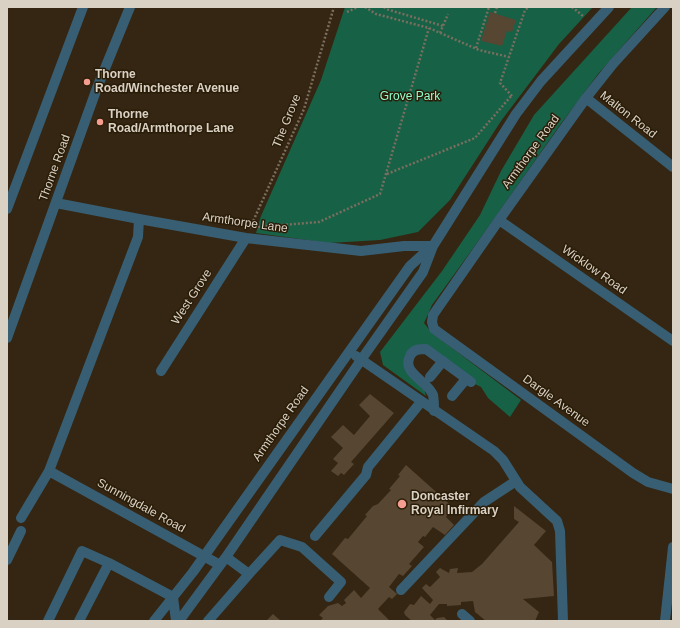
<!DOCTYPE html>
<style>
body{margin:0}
#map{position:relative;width:680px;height:628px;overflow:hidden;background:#342612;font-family:Helvetica,sans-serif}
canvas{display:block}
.frame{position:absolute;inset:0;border:8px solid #dad1c5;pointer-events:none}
</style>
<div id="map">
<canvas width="680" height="628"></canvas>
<div class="frame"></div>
</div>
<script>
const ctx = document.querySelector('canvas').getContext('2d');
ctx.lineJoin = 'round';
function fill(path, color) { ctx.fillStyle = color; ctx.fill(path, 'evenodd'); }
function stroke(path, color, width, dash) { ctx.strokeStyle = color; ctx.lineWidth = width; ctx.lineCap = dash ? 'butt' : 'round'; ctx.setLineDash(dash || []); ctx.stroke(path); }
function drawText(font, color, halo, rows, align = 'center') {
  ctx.font = font + ' Helvetica,sans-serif'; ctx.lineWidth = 3; ctx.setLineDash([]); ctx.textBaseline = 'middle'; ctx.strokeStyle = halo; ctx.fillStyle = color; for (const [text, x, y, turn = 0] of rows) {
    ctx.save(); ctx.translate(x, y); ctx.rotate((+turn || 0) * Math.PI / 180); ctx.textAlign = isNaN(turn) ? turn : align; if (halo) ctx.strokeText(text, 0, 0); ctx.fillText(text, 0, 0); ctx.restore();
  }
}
const green = new Path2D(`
 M345 7H593L559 44 501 121 450 200 418 232 380 240 329 243 256 233 261 216 321 80Z
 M632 7H657L598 74 560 125 474 247 432 305 424 323 432 333 521 400 510 417 488 398 481 387 471 382 430 348 409 357 424 389 426 396 383 365 380 352 442 271 480 215 501 171 534 115Z`);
const building = new Path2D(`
 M490 12 516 20 512 32 507 31 502 46 481 41Z
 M370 394 394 413 351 462 354 464 344 475 341 473 338 476 331 471 338 463 333 459 343 448 331 437 343 425 354 435 370 416 359 405Z
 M406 465 453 507 446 517 454 525 445 535 433 527 425 537 423 536 418 542 424 547 409 564 412 566 403 576 399 574 389 587 397 594 392 599 389 597 378 609 389 620V621H320L323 618 319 615 328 606 338 603 342 606 346 603 344 600 354 590 361 598 370 588 332 554 345 538 348 539 367 516 365 515 373 506 378 504 391 490 389 489 400 476 398 475Z
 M514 506 546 531 534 545 552 562 554 596 523 599 539 612 535 621H486L475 612 473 601 461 602V605L447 606V604H439L430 615 435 620 437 618 444 617 448 621H412L405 615 404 612 410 604 414 605 421 596 430 604 433 600 422 588 426 584 430 587 440 577 436 572 440 568 449 573 450 569 458 568 457 573 472 572 482 564 519 522 514 519Z
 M273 614 281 621H266Z`);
const path = new Path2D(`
 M365 7 376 14 429 28 479 50 509 57
 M384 7 386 9 443 26
 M572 7 583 16
 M347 12 358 7
 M495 13 497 7
 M440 33 448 14
 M476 48 489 7
 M512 96 500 83 525 10 529 7
 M387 174 475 138 512 95
 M258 227 319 222 380 194 429 28
 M250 228 304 109 334 7`);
const minor = new Path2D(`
 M665 7 613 64 586 98 499 220 433 315 432 322 434 329 633 473 648 482 673 489
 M586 98 673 167
 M56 203 139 219 246 238 361 251 404 246H433
 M7 209 83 7
 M499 220 673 341
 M7 338 97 88 130 7
 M356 356 494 451 503 460 520 487 557 521 560 531 563 621
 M161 371 246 238
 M430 377 443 361
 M452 396 466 379
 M434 411C434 406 434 400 433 395 428 381 401 373 410 356 413 349 420 349 426 349L471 382
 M49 471 220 565
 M21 518 49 471 138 237 139 219
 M315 536 366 475 368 467 421 402
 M7 560 21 531
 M249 574 280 540 302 547 341 582 329 597
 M401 590 484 502 516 481
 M462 614 470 621
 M48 621 82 551 109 563 173 597 176 621
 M79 621 109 563
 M154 621 193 572 410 266 431 247
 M179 621 226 557 361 360 423 272 433 246 516 114 541 81 609 7
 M208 621 249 574 226 557
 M665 621 673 547`);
const markers = [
 [87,82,4,"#f59d8f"],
 [100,122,4,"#f59d8f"],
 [402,504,5,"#f59d8f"]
];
const poiNames = [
 ["Thorne",95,75],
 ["Road/Winchester Avenue",95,89],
 ["Thorne",108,115],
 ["Road/Armthorpe Lane",108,129],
 ["Doncaster",411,497],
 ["Royal Infirmary",411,511]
];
const parkNames = [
 ["Grove Park",410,97]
];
const streetNames = [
 ["Malton Road",628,115,38],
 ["The Grove",287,121,-68],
 ["Armthorpe Road",531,152,-54],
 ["Thorne Road",55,168,-70],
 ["Armthorpe Lane",245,223,8],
 ["Wicklow Road",594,270,35],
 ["West Grove",192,297,-57],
 ["Dargle Avenue",556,401,36],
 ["Armthorpe Road",281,424,-55],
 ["Sunningdale Road",141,506,29]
];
fill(green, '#176147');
fill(building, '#574632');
stroke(path, '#7a6e5e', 2.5, [2, 2]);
stroke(minor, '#385e73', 10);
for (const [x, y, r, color] of markers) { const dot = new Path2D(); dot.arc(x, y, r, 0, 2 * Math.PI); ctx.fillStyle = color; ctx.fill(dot); stroke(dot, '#2a1d08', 1.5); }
drawText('bold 12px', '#dad1c5', '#2a1d08', poiNames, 'left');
drawText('12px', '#8efbcd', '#2a1d08', parkNames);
drawText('12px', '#dad1c5', '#2a1d08', streetNames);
</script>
